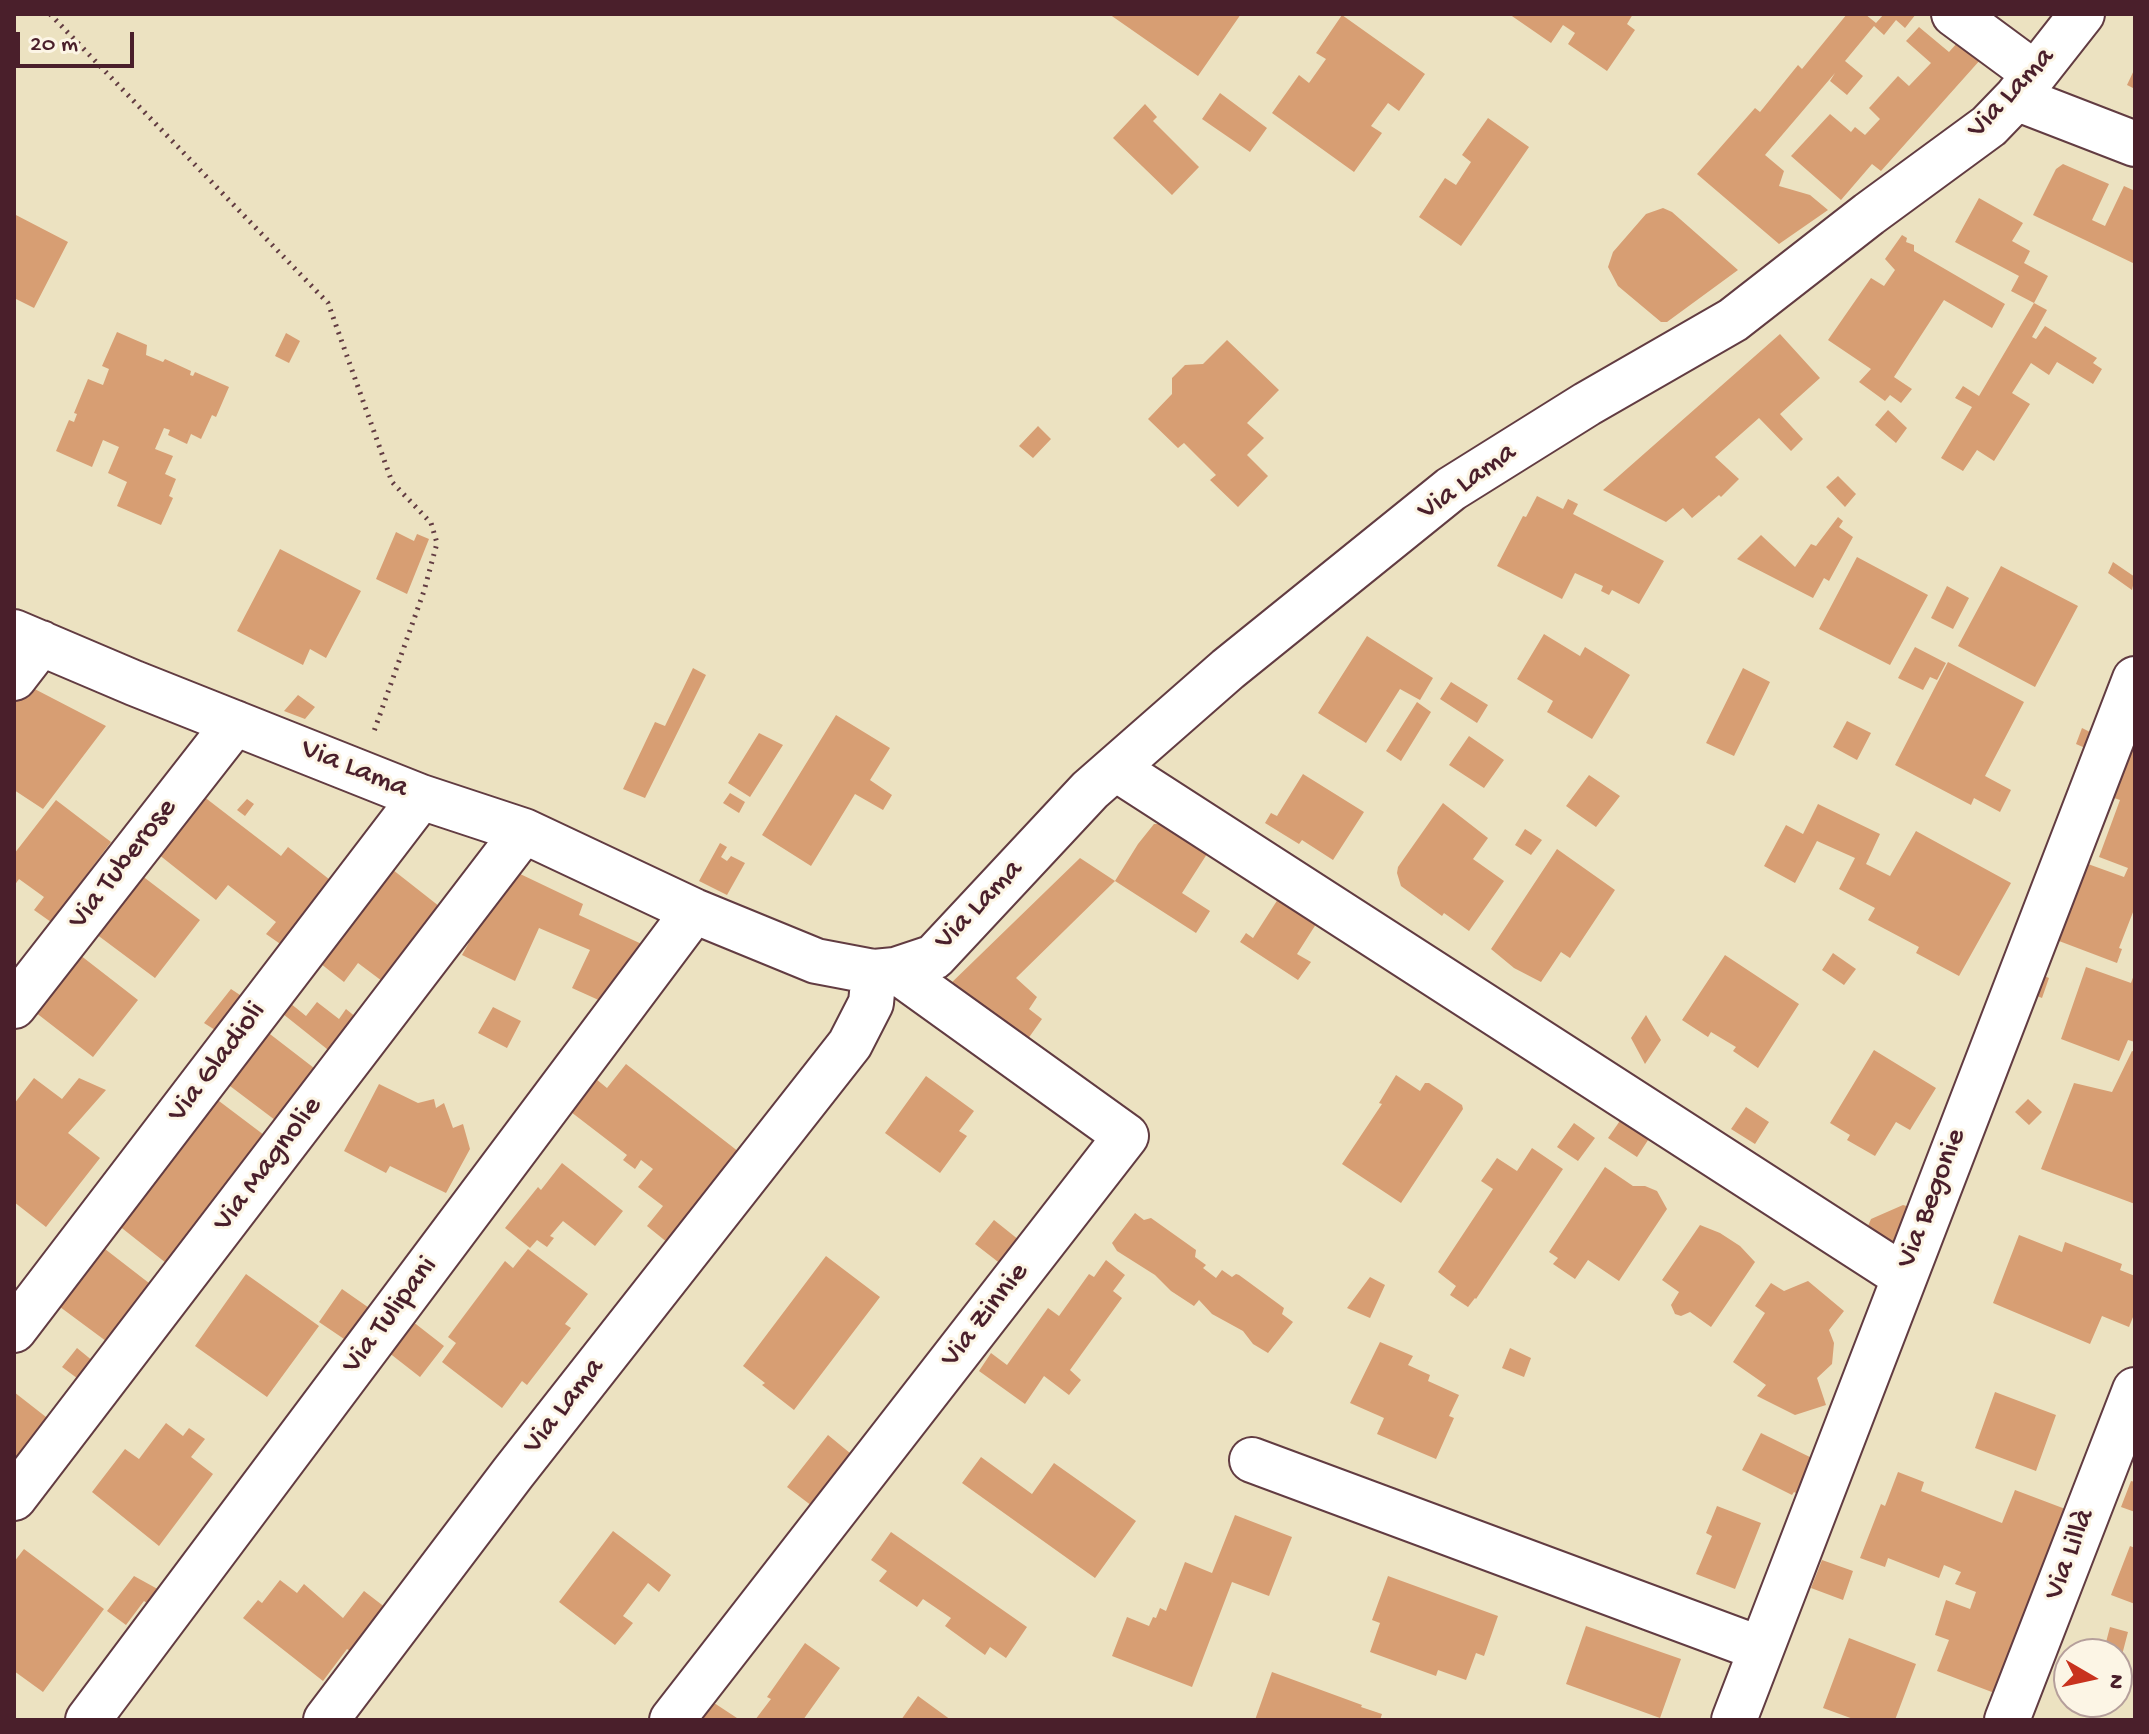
<!DOCTYPE html>
<meta charset="utf-8">
<style>
body{margin:0}
#map{position:relative;width:2149px;height:1734px;overflow:hidden;background:#ece2c1;font-family:"Gochi Hand",sans-serif}
canvas{display:block}
.frame{position:absolute;inset:0;border:16px solid #4a1f2b;pointer-events:none}
.north{position:absolute;left:2053px;top:1638px;width:80px;height:80px;box-sizing:border-box;background:#fcf5e5;border:2px solid #b59f9b;border-radius:50%;rotate:99deg;font-size:22px;font-weight:700;line-height:32px;text-align:center;color:#4a1f2b}
.north::after{content:'';display:block;margin:auto;width:28px;height:36px;background:#c8321e;clip-path:polygon(50% 0,100% 100%,50% 72%,0 100%)}
.scale{position:absolute;left:16px;top:32px;width:118px;height:36px;box-sizing:border-box;border:4px solid #4a1f2b;border-top:0;padding-left:10px;font-size:24px;line-height:28px;white-space:nowrap;color:#4a1f2b;-webkit-text-stroke:6px #fcf5e5;paint-order:stroke}
</style>
<div id="map">
<canvas width="2149" height="1734"></canvas>
<div class="frame"></div>
<div class="north">N</div>
<div class="scale">20 m</div>
</div>
<script>
const ctx = document.querySelector('canvas').getContext('2d');
ctx.lineJoin = 'round';
function fill(path, color) { ctx.fillStyle = color; ctx.fill(path, 'evenodd'); }
function stroke(path, color, width, dash) { ctx.strokeStyle = color; ctx.lineWidth = width; ctx.lineCap = dash ? 'butt' : 'round'; ctx.setLineDash(dash || []); ctx.stroke(path); }
function drawText(font, color, halo, rows, align = 'center') {
  ctx.font = font + ' "Gochi Hand",sans-serif'; ctx.lineWidth = 6; ctx.setLineDash([]); ctx.textBaseline = 'middle'; ctx.strokeStyle = halo; ctx.fillStyle = color; for (const [text, x, y, turn = 0] of rows) {
    ctx.save(); ctx.translate(x, y); ctx.rotate((+turn || 0) * Math.PI / 180); ctx.textAlign = isNaN(turn) ? turn : align; if (halo) ctx.strokeText(text, 0, 0); ctx.fillText(text, 0, 0); ctx.restore();
  }
}
const building = new Path2D(`
 M1109 14H1241L1198 76Z
 M1509 14H1633L1627 24 1635 30 1607 71 1568 44 1575 33 1563 25 1551 43Z
 M1847 14H1865L1876 23 1884 14H1916L1905 28 1896 20 1884 35 1874 26 1845 61 1863 76 1847 95 1830 81 1835 73 1765 155 1784 171 1779 186 1810 195 1828 210 1779 244 1697 174 1755 108 1760 112 1798 65 1802 69Z
 M1342 15 1425 74 1399 111 1388 103 1371 126 1382 133 1354 172 1272 113 1299 75 1309 83 1326 59 1316 53Z
 M1919 27 1949 52 1966 33 1989 50 1881 171 1872 164 1841 200 1791 156 1830 114 1851 132 1855 127 1865 135 1880 119 1869 108 1898 76 1909 86 1931 63 1906 41Z
 M2135 68V89L2127 85Z
 M1220 93 1267 128 1250 152 1202 119Z
 M1145 104 1157 117 1153 121 1199 167 1172 195 1113 138Z
 M1488 118 1529 147 1461 246 1419 217 1445 178 1456 185 1471 162 1462 155Z
 M2063 164 2109 184 2092 220 2105 226 2124 186 2135 191V264L2033 215 2056 169Z
 M1979 198 2023 223 2012 241 2030 251 2024 263 2048 276 2034 303 2011 291 2019 276 1955 242Z
 M1663 208 1672 212 1738 270 1667 322H1661L1618 286 1608 267 1613 252 1646 214Z
 M14 214 68 242 34 308 14 298Z
 M1902 235 1907 238 1906 242 1914 245V251L2005 304 1992 328 1944 300 1894 377 1912 389 1901 403 1890 395 1885 401 1859 382 1871 369 1828 340 1871 278 1884 286 1895 270 1885 259Z
 M2034 303 2047 310 2032 337 2036 339 2045 326 2097 358 2093 363 2102 369 2093 384 2057 362 2049 375 2031 363 2012 393 2030 404 1994 461 1977 450 1963 471 1941 458 1972 407 1955 398 1963 386 1979 396Z
 M117 332 147 345 146 355 163 362 165 359 191 371 190 375 193 376 195 372 229 387 216 417 212 415 201 439 191 434 187 444 168 435 170 430 164 428 155 449 173 456 165 474 176 479 169 496 173 498 161 525 117 506 127 482 108 473 119 447 103 440 92 467 56 451 69 420 74 422 77 414 74 413 88 379 103 385 109 369 102 366Z
 M286 333 300 341 289 363 275 356Z
 M1780 334 1820 378 1780 414 1803 439 1791 451 1759 418 1715 457 1739 479 1721 497 1719 495 1692 518 1683 508 1666 522 1603 490Z
 M1227 340 1279 390 1247 423 1264 438 1247 455 1268 476 1238 507 1210 480 1216 475 1184 443 1178 448 1148 419 1172 394V378L1185 365 1203 364Z
 M1888 410 1907 428 1896 443 1875 425Z
 M1038 426 1051 439 1033 458 1019 446Z
 M1838 476 1856 494 1845 507 1826 487Z
 M1537 496 1563 509 1568 499 1578 504 1573 514 1664 561 1639 604 1612 590 1609 595 1601 591 1603 586 1575 573 1562 599 1497 566 1523 516 1526 517Z
 M1838 517 1843 521 1839 527 1853 537 1829 581 1824 578 1813 598 1737 559 1761 535 1795 567 1811 544 1816 546Z
 M396 532 414 541 417 534 429 539 407 594 376 579Z
 M280 549 361 591 326 658 310 649 303 665 237 631Z
 M1857 557 1928 595 1890 665 1819 629Z
 M2113 562 2135 577 2132 590 2108 573Z
 M2001 566 2078 606 2035 687 1958 646Z
 M1947 586 1969 598 1953 629 1931 618Z
 M1544 634 1580 656 1585 647 1630 675 1592 739 1547 712 1553 701 1517 679Z
 M1367 636 1433 678 1420 700 1400 689 1366 743 1318 713Z
 M1915 647 1946 663 1937 680 1930 677 1923 690 1898 678Z
 M1948 662 2024 702 1985 776 2011 790 2000 812 1974 798 1971 805 1895 765Z
 M693 668 706 675 645 798 623 789 655 722 665 726Z
 M1743 668 1770 682 1734 756 1706 743Z
 M1451 682 1488 705 1477 723 1440 699Z
 M25 684 106 726 43 809 14 790V700Z
 M298 695 315 707 305 719 284 711Z
 M1417 702 1431 712 1401 761 1386 751Z
 M836 715 890 748 870 780 892 795 883 810 855 794 811 866 762 835Z
 M1847 721 1871 733 1857 760 1833 747Z
 M2082 728 2098 736 2092 751 2076 744Z
 M759 733 783 745 750 797 728 783Z
 M1469 736 1504 760 1484 788 1449 765Z
 M2135 742V907L2119 948 2122 949 2117 963 2059 941 2088 864 2124 877 2128 868 2099 857 2120 800 2114 798Z
 M1303 774 1364 812 1333 860 1302 840 1299 844 1265 823 1271 813 1277 816Z
 M1589 775 1620 796 1596 827 1566 806Z
 M730 793 745 802 739 813 723 803Z
 M203 796 281 856 288 847 334 883 286 948 266 934 276 922 228 885 216 900 158 854Z
 M247 799 254 804 245 816 237 810Z
 M56 800 111 842 51 922 34 910 44 897 19 879 14 886V854Z
 M1443 803 1488 838 1473 859 1504 881 1469 931 1444 913 1442 916 1401 886 1397 873 1398 867Z
 M1818 804 1880 834 1866 864 1890 876 1916 831 2011 883 1959 976 1916 953 1919 947 1868 920 1875 908 1839 889 1855 858 1817 841 1795 883 1764 866 1786 825 1803 834Z
 M1154 824H1160L1207 854 1182 893 1210 911 1196 933 1115 881 1016 978 1037 997 1029 1009 1042 1019 1025 1043 945 989 1080 858 1115 881 1138 844Z
 M1525 829 1542 840 1531 855 1515 845Z
 M720 843 727 847 721 857 727 861 731 856 745 863 727 895 699 881Z
 M1557 849 1615 890 1570 958 1561 952 1541 982 1514 968 1491 949Z
 M388 866 444 910 386 984 358 963 344 982 316 960Z
 M516 872 583 904 579 915 646 946 603 1002 572 988 590 950 539 928 515 981 462 955 507 874Z
 M141 875 200 920 155 978 96 934Z
 M1280 896 1318 921 1297 954 1311 962 1298 980 1240 942 1246 933 1253 938Z
 M1833 953 1856 969 1844 985 1822 970Z
 M80 955 138 1000 93 1057 35 1012Z
 M1725 955 1799 1004 1758 1068 1733 1051 1736 1047 1711 1032 1708 1037 1682 1020Z
 M2086 967 2131 983 2135 972V1042L2128 1040 2119 1061 2061 1039Z
 M2044 976 2049 978 2042 998 2037 996Z
 M231 989 249 1001 223 1035 204 1023Z
 M280 995 306 1016 317 1002 339 1019 346 1009 363 1023 337 1057 273 1006Z
 M493 1007 521 1021 507 1048 478 1033Z
 M1646 1015 1661 1040 1645 1064 1631 1038Z
 M266 1031 314 1068 275 1120 226 1083Z
 M1874 1050 1936 1088 1910 1130 1896 1122 1875 1156 1847 1140 1850 1135 1830 1123Z
 M2132 1051 2135 1052V1204L2041 1169 2074 1083 2112 1092Z
 M626 1064 739 1152 668 1243 647 1226 663 1206 638 1187 653 1169 641 1160 635 1169 623 1160 627 1155 571 1112 596 1079 607 1088Z
 M1396 1075 1420 1091 1425 1083H1429L1462 1105 1463 1109 1401 1203 1342 1164 1382 1104 1379 1103Z
 M926 1076 974 1111 959 1131 967 1136 940 1173 885 1133Z
 M34 1078 62 1099 79 1078 106 1090 68 1133 100 1158 46 1227 14 1202V1104Z
 M379 1084 418 1103 434 1099 436 1108 444 1103 453 1128 463 1124 470 1149 446 1193 390 1166 386 1173 344 1151Z
 M215 1098 264 1135 166 1263 118 1225Z
 M2028 1099 2042 1112 2029 1125 2015 1112Z
 M1746 1107 1769 1122 1755 1144 1731 1129Z
 M1624 1115 1652 1134 1637 1157 1608 1138Z
 M1574 1123 1595 1138 1578 1161 1557 1147Z
 M1532 1148 1563 1169 1476 1299 1475 1298 1468 1307 1450 1295 1456 1286 1438 1272 1493 1189 1481 1181 1497 1158 1517 1171Z
 M562 1163 623 1211 595 1246 563 1221 550 1236 554 1238 547 1247 537 1240 530 1248 505 1228 538 1187 541 1190Z
 M1605 1167 1633 1186H1645L1657 1191 1667 1209 1619 1281 1588 1260 1575 1279 1553 1264 1558 1258 1549 1252Z
 M1903 1205 1917 1209 1902 1248 1868 1226 1871 1219Z
 M1135 1213 1144 1220 1151 1218 1196 1250 1195 1257 1206 1265 1203 1268 1216 1278 1222 1270 1232 1277 1236 1274 1239 1275 1284 1308 1282 1314 1293 1322 1268 1353 1253 1344 1243 1331 1212 1314 1199 1300 1194 1306 1171 1291 1155 1275 1117 1251 1112 1243Z
 M994 1220 1024 1244 1006 1268 975 1244Z
 M1700 1225 1720 1233 1740 1246 1755 1262 1711 1327 1690 1312 1681 1316 1675 1314 1671 1305 1679 1292 1662 1280Z
 M2019 1235 2062 1252 2065 1242 2122 1264 2120 1270 2135 1276V1312L2129 1327 2102 1316 2090 1344 1993 1303Z
 M105 1249 158 1290 114 1347 56 1304 76 1279 80 1282Z
 M528 1249 588 1294 565 1324 571 1328 527 1385 522 1381 502 1408 442 1362 456 1343 448 1337 505 1261 513 1268Z
 M826 1256 880 1297 794 1410 762 1385 765 1383 743 1366Z
 M1106 1260 1125 1275 1113 1291 1122 1298 1070 1370 1081 1380 1069 1395 1044 1376 1025 1404 979 1371 991 1353 1007 1365 1048 1308 1059 1316 1089 1274 1094 1277Z
 M246 1274 319 1326 267 1397 195 1346Z
 M1370 1277 1385 1285 1370 1318 1347 1308Z
 M1808 1281 1844 1311 1829 1330 1834 1343 1832 1364 1817 1378 1826 1405 1795 1415 1757 1396 1766 1385 1733 1362 1765 1313 1755 1306 1771 1283 1784 1291Z
 M342 1289 372 1310 350 1343 319 1322Z
 M412 1321 444 1346 420 1377 388 1352Z
 M1380 1342 1413 1356 1408 1365 1430 1375 1428 1381 1459 1395 1449 1416 1454 1418 1436 1459 1377 1434 1384 1418 1350 1403Z
 M77 1348 99 1366 85 1384 62 1367Z
 M1510 1348 1531 1358 1524 1377 1502 1368Z
 M14 1392 55 1424 14 1463Z
 M1995 1392 2056 1415 2036 1471 1975 1448Z
 M166 1423 183 1436 189 1428 205 1439 191 1457 213 1474 159 1546 92 1492 125 1449 139 1459Z
 M1761 1433 1820 1462 1806 1498 1794 1492 1792 1495 1742 1470Z
 M828 1435 856 1458 816 1509 787 1487Z
 M981 1457 1032 1494 1054 1463 1136 1521 1095 1578 962 1483Z
 M1898 1472 1924 1482 1921 1491 2002 1523 2015 1490 2068 1510 1997 1694 1937 1671 1949 1640 1935 1635 1946 1600 1970 1609 1976 1592 1955 1584 1961 1572 1944 1565 1939 1578 1888 1558 1885 1567 1860 1558 1881 1504 1885 1506Z
 M2131 1481 2135 1482V1512L2121 1507Z
 M1717 1506 1761 1523 1735 1589 1696 1574 1712 1536 1706 1533Z
 M1235 1515 1292 1537 1269 1596 1232 1582 1192 1687 1112 1656 1127 1617 1149 1626 1153 1617 1156 1618 1160 1608 1166 1611 1185 1562 1212 1573Z
 M613 1531 671 1575 659 1592 648 1583 623 1616 633 1623 615 1645 559 1602Z
 M891 1532 1027 1627 1006 1658 990 1647 985 1655 945 1626 951 1618 923 1599 917 1607 879 1581 887 1571 871 1560Z
 M2130 1546 2135 1548V1604L2111 1595Z
 M24 1549 104 1609 43 1692 14 1671V1562Z
 M1822 1560 1853 1571 1843 1600 1811 1588Z
 M134 1576 163 1592 152 1607 144 1601 126 1625 107 1611Z
 M1388 1576 1498 1616 1484 1656 1476 1653 1466 1680 1438 1670 1436 1676 1370 1652 1380 1623 1372 1620Z
 M280 1580 297 1593 304 1584 343 1618 364 1591 386 1608 352 1652 347 1649 323 1681 243 1618 258 1600 262 1603Z
 M1586 1626 1681 1659 1660 1718 1566 1684Z
 M2110 1627 2128 1632 2122 1655 2104 1650Z
 M1849 1638 1916 1664 1895 1720H1856L1823 1708Z
 M805 1643 840 1668 803 1720H755L771 1699 767 1697Z
 M1272 1672 1362 1705 1361 1707 1382 1714 1380 1720H1255Z
 M918 1696 951 1720H901Z
 M705 1697 740 1720H699Z`);
const path = new Path2D(`
 M50 14 328 303 392 482 431 523 437 543 424 591 373 734`);
const minor = new Path2D(`
 M1954 14 2034 73
 M2016 98 2135 144
 M14 632 134 683 421 797 524 831 694 911 816 961 874 972 895 970 934 957 1090 790 1228 669 1451 489 1587 404 1733 320 1869 214 1989 126 2016 98 2082 14
 M14 678 41 643
 M1115 768 1903 1276
 M14 1006 235 723
 M14 1330 421 797
 M1252 1460 1761 1649
 M14 1498 524 831
 M88 1720 694 911
 M326 1720 513 1473 850 1044 871 1003 874 972
 M672 1720 1126 1136 895 970
 M1734 1720 2135 679
 M2007 1720 2135 1390`);
const streetNames = [
 ["Via Lama",2012,94,-47],
 ["Via Lama",1468,483,-35],
 ["Via Lama",354,770,22],
 ["Via Tuberose",124,865,-52],
 ["Via Lama",980,906,-46],
 ["Via Gladioli",218,1063,-53],
 ["Via Magnolie",269,1165,-53],
 ["Via Begonie",1933,1199,-69],
 ["Via Tulipani",391,1316,-53],
 ["Via Zinnie",986,1316,-52],
 ["Via Lama",565,1407,-52],
 ["Via Lillà",2071,1555,-69]
];
fill(building, '#d79e73');
stroke(minor, '#623c42', 48);
stroke(path, '#623c42', 5, [2, 6]);
stroke(minor, '#fff', 44);
drawText('30px', '#4a1f2b', '#fcf5e5', streetNames);
</script>
